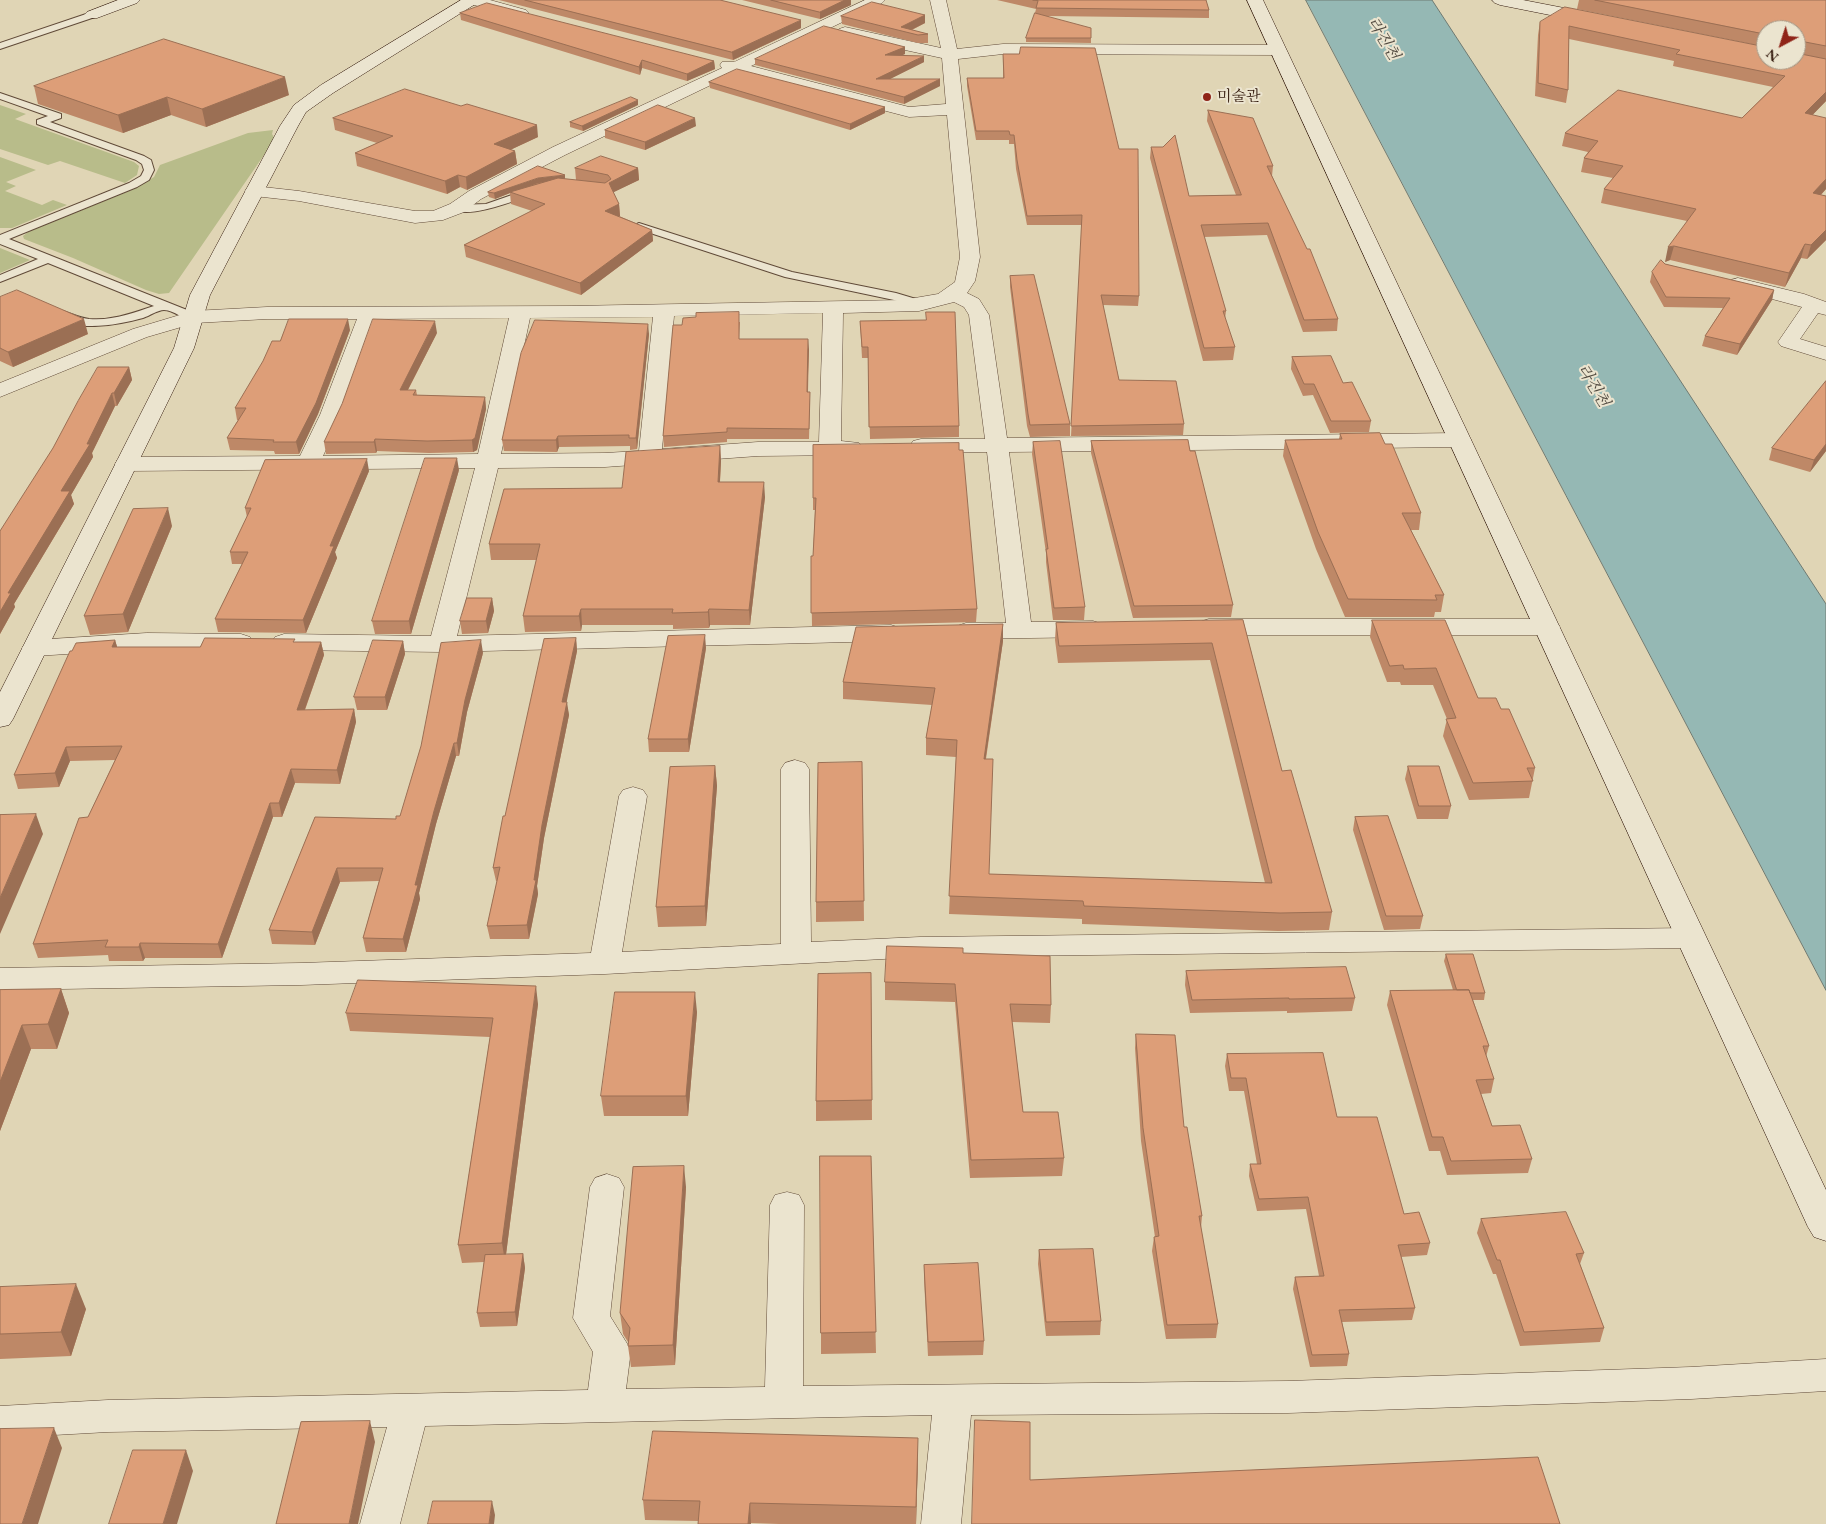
<!DOCTYPE html>
<meta charset="utf-8">
<style>
body{margin:0}
#map{position:relative;width:1826px;height:1524px;overflow:hidden;background:#e0d5b5;font-family:"EB Garamond",serif}
canvas{display:block}
.north{position:absolute;left:1756px;top:20px;width:50px;height:50px;box-sizing:border-box;background:#ebe4cf;border:1px solid #a29482;border-radius:50%;rotate:220deg;font-size:14px;font-weight:700;line-height:20px;text-align:center;color:#351c0f}
.north::after{content:'';display:block;margin:auto;width:18px;height:22px;background:#8f2418;clip-path:polygon(50% 0,100% 100%,50% 72%,0 100%)}
</style>
<div id="map">
<canvas width="1826" height="1524"></canvas>
<div class="north">N</div>
</div>
<script>
const ctx = document.querySelector('canvas').getContext('2d');
ctx.lineJoin = 'round';
function fill(path, color) { ctx.fillStyle = color; ctx.fill(path, 'evenodd'); }
function stroke(path, color, width, dash) { ctx.strokeStyle = color; ctx.lineWidth = width; ctx.lineCap = dash ? 'butt' : 'round'; ctx.setLineDash(dash || []); ctx.stroke(path); }
function drawText(font, color, halo, rows, align = 'center') {
  ctx.font = font + ' "EB Garamond","Noto Serif KR",serif'; ctx.lineWidth = 4; ctx.setLineDash([]); ctx.textBaseline = 'middle'; ctx.strokeStyle = halo; ctx.fillStyle = color; for (const [text, x, y, turn = 0] of rows) {
    ctx.save(); ctx.translate(x, y); ctx.rotate((+turn || 0) * Math.PI / 180); ctx.textAlign = isNaN(turn) ? turn : align; if (halo) ctx.strokeText(text, 0, 0); ctx.fillText(text, 0, 0); ctx.restore();
  }
}
const green = new Path2D(`
 M0 105 26 114 15 119 134 162 139 166 137 175 125 183 60 161 48 165 0 149Z
 M273 130 272 134 275 139 169 293 159 294 146 290 73 258 24 239 23 236 28 232 134 189 154 177 160 165 248 133Z
 M0 157 36 170 6 182 16 186 5 191 42 205 53 200 67 205 12 228H0Z
 M0 248 30 260 0 273Z`);
const water = new Path2D(`
 M1306 0H1432L1826 604V990Z`);
const lane = new Path2D(`
 M92 12 97 15 95 17 0 49V43Z
 M0 93 61 114V118L50 122 144 156 151 160 154 170 149 180 137 187 9 239 197 314 199 317 197 320C185 323 176 310 164 310 158 310 149 316 143 318 121 324 74 334 57 315L63 311C72 314 80 318 89 319 112 321 133 313 154 306L48 263 0 282V275L38 259 0 244V235L129 183 141 176 144 170 142 164 136 160 37 124V120L48 116 0 99Z
 M532 188 537 191 536 193C519 199 466 221 452 208L457 205 486 204Z
 M639 223 792 272 896 293 926 302 928 305 922 309 894 300 785 277 635 228 633 226Z`);
const street = new Path2D(`
 M464 0H490L526 10 529 13 526 16 521 18 467 3Z
 M865 0H885L882 3 751 66 909 107 946 104 942 58 845 37 839 35 837 32 839 29 845 27 941 48 930 0H946L957 49 1003 44 1278 45 1284 47 1286 50 1284 53 1278 55 1003 54 958 59 980 257 975 281 967 293 979 299 989 315 1007 438 1460 433 1468 435 1471 440 1468 445 1460 447 1009 452 1031 622 1093 621 1102 624 1106 629 1102 634 1093 637 966 639 957 636 953 631 957 626 966 623H1006L987 452 921 453 913 451 910 446 913 441 921 439H985L969 315 964 307 954 302 919 311 843 313 841 441 859 443 862 448 859 453 851 455 758 456 605 467 498 468 457 636 891 625 900 628 904 633 900 638 891 641 442 652 284 650 275 647 271 642 275 637 284 634 431 636 475 468 126 471 118 469 115 464 118 459 126 457 300 456 320 415 357 319H267L195 323 147 337 0 397V383L133 329 193 311 267 307 570 306 903 300 938 294 955 282 960 257 947 115 909 117 738 72 565 155 481 199 464 212 443 220 415 223 299 201 254 196 248 195 245 191 248 187 254 186 299 191 415 211H433L450 204 469 191 553 147 722 68 720 65 722 62H734ZM823 313 819 442H758L662 449 674 316ZM653 317 639 451 605 453 501 454 530 318ZM509 318 478 454 323 456 342 415 377 319Z
 M1738 278 1804 294 1826 302V315L1818 313 1800 339 1826 347V360L1781 346 1778 342 1802 307 1731 288 1728 284 1731 280Z
 M1209 619H1547L1556 622 1560 627 1556 632 1547 635H1209L1200 632 1196 627 1200 622Z
 M147 633 241 634 250 637 254 642 250 647 241 650 147 649 35 656 26 653 22 648 26 643 35 640Z
 M795 760 805 763 809 769 811 942 920 937 1691 928 1702 931 1706 938 1702 945 1691 948 920 957 605 974 301 985 0 990V968L301 963 591 953 619 796 623 790 633 787 643 790 647 796 622 952 781 944V769L785 763Z
 M607 1174 619 1178 624 1187 610 1316 631 1350 626 1389 765 1387 770 1205 775 1195 787 1192 799 1195 804 1205 803 1386 1288 1381 1691 1367 1826 1359V1391L1691 1399 1288 1413 971 1415 961 1524H921L932 1415 425 1426 400 1524H360L387 1427 108 1432 0 1438V1406L108 1400 588 1390 593 1352 573 1318 590 1187 595 1178Z`);
const secondary = new Path2D(`
 M118 0H140L137 3 97 18H87L84 15 87 12Z
 M461 0H480L477 3 333 93 306 112 298 126 210 295 194 348 13 719 9 725 0 727V692L174 348 190 295 280 126 294 105 321 85Z
 M1247 0H1263L1826 1190V1241L1814 1237 1808 1227Z
 M1492 0H1523L1595 14 1600 16 1603 19 1600 22 1595 24 1500 5 1495 3Z`);
const wall = new Path2D(`
 M499 0H720L801 28 733 60Z
 M742 0H851V5L820 19Z
 M997 0H1206L1209 10V18L1047 16 1091 38V43L1026 42V38L1035 13 1036 9Z
 M1579 0H1826V101L1813 114 1826 189 1821 195 1826 196V240L1807 259 1801 258 1785 287 1670 260 1665 262 1687 221 1601 203 1604 189 1613 178 1581 172 1584 158 1588 152 1562 146 1565 133 1742 118 1773 87 1673 66 1674 61 1569 39 1568 90 1566 103 1535 96 1538 35 1540 22 1751 44 1577 9ZM1766 30H1796L1766 60Z
 M460 13 714 61 715 69 687 81 642 68 640 75 461 20Z
 M925 15V23L912 30 928 34V43H918L842 24 841 16Z
 M905 47V54L900 56 924 62 890 79H940V86L904 104 755 65V59Z
 M1003 54 1139 296 1138 306 1103 305 1119 380 1184 424 1183 435 1071 436 1082 225H1027L1016 169 1014 144H1009V140H976L967 86V78H1003Z
 M709 82 885 107V113L850 130 710 88Z
 M34 86 289 95 206 127 171 115 123 133 38 104Z
 M638 105 583 131 570 127V122Z
 M1208 110 1273 166 1272 176 1338 319 1337 331 1303 332 1267 235 1204 237 1226 311 1225 319 1235 347 1233 360 1203 361 1150 158 1151 147 1189 196 1236 195 1207 121Z
 M333 118 538 137 510 150 515 151 517 164 467 190 460 187 447 194 357 166 355 153 377 143 335 130Z
 M696 126 645 150 605 138V130Z
 M575 168H638L639 180 613 192 619 204 620 216H619L652 230 653 241 581 295 466 257 464 245 532 211 511 204 510 193 495 199 489 197 488 192 565 175V179L582 181 576 180Z
 M1665 264 1774 290 1772 300 1737 355 1702 346 1705 336 1723 308 1664 307 1650 282 1652 272Z
 M1010 276 1070 424V436L1030 437 1027 426 1010 287Z
 M0 297 88 334 13 367 0 361Z
 M860 321 959 426V437L870 439 868 358H862Z
 M740 322 739 339 809 349 808 392 810 402 809 439H727V442L664 447 663 436 682 325Z
 M350 330 318 414 299 454H275L274 451 230 450 227 438 238 420H237L235 408 280 341Z
 M437 333 408 390H416L417 395 485 397 486 409 477 450 473 452 429 453 377 451 376 453 326 454 324 442Z
 M649 334 637 449 630 450V446L559 447 557 452 504 451 502 440Z
 M1292 357 1343 383 1371 421 1369 432 1330 433 1313 395 1303 396 1291 369Z
 M129 367 132 380 117 406H115L92 453 93 457 71 495 74 504 14 604 15 607 0 634V531Z
 M1826 381V451L1810 472 1769 460 1772 448Z
 M1340 434 1385 444 1421 513 1419 530H1411L1444 595 1441 612H1435L1434 617H1345L1316 549 1283 456 1285 440 1339 439Z
 M1091 441 1190 451 1233 605 1231 617 1133 618 1091 453Z
 M1033 442 1085 607 1084 620H1053L1046 562V553L1032 454Z
 M720 446 721 461 720 482 765 497 750 625H710L709 628 673 629V625H582L581 631 525 632 523 616 537 560H491L489 544Z
 M959 450 977 609 976 622 812 626 811 556H813L815 510H813V498Z
 M459 470 411 634H375L372 621Z
 M369 471 335 552 337 558 306 633 218 632 215 619 242 564H232L230 552 247 517 245 508Z
 M172 526 128 632 90 635 84 616Z
 M492 598 494 611 488 633 462 634 460 621Z
 M1243 620 1282 771 1332 912 1329 930 1278 931 1082 924V919L949 914 956 757 926 755V738L932 705 843 699V682L1003 624V641L986 759 989 874 1265 883 1210 660 1058 663 1055 640 1056 623Z
 M1372 620 1478 698 1501 709 1535 768 1529 798 1469 800 1443 736 1447 719 1433 685H1401L1400 682H1387L1370 637Z
 M576 638 577 651 566 702 569 715 544 838 537 886 538 894 529 939H490L487 926 497 881H496L493 868 505 816Z
 M115 640 117 647H200L295 642H321L324 655 305 710 354 709 356 722 340 784 295 783 282 817H273L222 958H145L143 961H109L108 955 38 958 33 944 88 817 115 760 70 761 59 787 18 789 14 775Z
 M403 641 405 654 387 710H357L354 697Z
 M706 648 689 752H649L648 739Z
 M483 653 467 712 459 756H456L436 824 419 893 420 899 406 952H366L363 938 379 881 340 882 315 945 272 944 269 930 315 817 396 819 400 816Z
 M862 762 864 921 816 922V902Z
 M715 766 717 786 706 926 658 927 656 907Z
 M1408 766 1451 806 1448 819H1417L1405 779Z
 M1355 817 1423 916 1420 929 1384 930 1353 830Z
 M963 953 1051 1005 1050 1023 1012 1022 1023 1112 1064 1158 1062 1176 970 1178 955 1002 885 1000V982Z
 M1446 954 1485 993 1484 1000H1473L1489 1046 1486 1057 1494 1079 1491 1093 1481 1094 1492 1126 1532 1159 1528 1173 1447 1175 1440 1151H1429L1387 1005 1390 991 1453 990 1444 961Z
 M1186 971 1355 998 1352 1011 1287 1013V1011L1190 1013 1185 985Z
 M871 973 872 1120 816 1121V1101Z
 M61 989 69 1013 57 1049H31L0 1131V990Z
 M538 1004 506 1255 523 1254 525 1268 517 1326 480 1327 477 1313 484 1262 462 1263 458 1245 490 1037 350 1031 346 1013Z
 M697 1012 688 1116H604L601 1096Z
 M1136 1034 1184 1127 1202 1216 1201 1228 1218 1324 1216 1338 1166 1339 1152 1251 1154 1237H1155L1141 1141 1135 1048Z
 M1227 1054 1337 1117 1404 1214 1430 1243 1427 1255 1401 1257 1415 1308 1412 1320 1342 1322 1349 1354 1347 1366 1310 1367 1293 1289 1295 1277 1319 1276 1306 1209 1257 1211 1249 1176 1250 1164H1257L1244 1091H1229L1225 1066Z
 M871 1156 876 1353 821 1354V1333Z
 M686 1187 675 1365 631 1367 628 1346V1342L623 1334 620 1313Z
 M1481 1219 1584 1253 1580 1264 1604 1328 1600 1342 1520 1346 1496 1274H1493L1477 1233Z
 M1039 1250 1101 1321 1100 1335 1046 1336 1038 1264Z
 M924 1265 984 1341 983 1355 928 1356 924 1279Z
 M0 1287 86 1309 71 1356 0 1359Z
 M918 1458 916 1524H779L751 1523V1524H698V1521L645 1520 643 1500Z`);
const shadedWall = new Path2D(`
 M844 0H851V5L820 19V12Z
 M925 15V23L907 32 901 27Z
 M801 20V28L733 60 732 52Z
 M1800 41 1796 54V46Z
 M905 47V54L885 62V55Z
 M924 56V62L876 86V79Z
 M642 60V68L640 75 639 67Z
 M714 61 715 69 687 81V74Z
 M285 77 289 95 206 127 202 109Z
 M940 79V86L904 104V97Z
 M1826 92V101L1802 126 1805 113Z
 M167 97 171 115 123 133 118 115Z
 M638 100V105L583 131 582 126Z
 M885 107V113L850 130V124Z
 M695 118 696 126 645 150V142Z
 M537 125 538 137 495 157 494 144Z
 M515 151 517 164 467 190 466 177Z
 M638 168 639 180 610 194 609 183Z
 M458 175 460 187 447 194 445 181Z
 M565 175V180L538 183 511 193 510 192V193L495 199 494 193 538 178Z
 M1826 179V189L1809 207 1813 193Z
 M619 204 620 216 606 223 605 211Z
 M652 230 653 241 581 295 580 283Z
 M1826 230V240L1807 259 1811 245Z
 M1805 244 1801 258 1785 287 1789 273Z
 M1674 246 1670 260 1665 262 1668 247Z
 M1774 290 1772 300 1737 355 1740 344Z
 M84 319 88 334 13 367 8 352Z
 M348 319 350 330 318 414 299 454 296 442Z
 M435 321 437 333 402 401 400 390Z
 M648 324 649 334 637 449 636 438Z
 M808 339 809 349 807 402V392Z
 M129 367 132 380 117 406 114 393Z
 M112 393 115 406 92 453 93 457 71 495 74 504 14 604 15 607 0 634V612L8 593 61 491 87 444Z
 M485 397 486 409 477 450 473 452 472 440Z
 M558 436 559 447 557 452 556 440Z
 M375 439 377 451 376 453 374 442Z
 M1826 444V451L1810 472 1814 460Z
 M720 446 721 461 719 497 718 482Z
 M457 458 459 470 411 634 409 621Z
 M367 459 369 471 335 552 337 558 306 633 303 620 330 546Z
 M764 482 765 497 750 625 749 610Z
 M168 508 172 526 128 632 123 614Z
 M492 598 494 611 488 633 486 621Z
 M581 609 582 625 581 631 579 616Z
 M709 609 710 625 709 628 708 612Z
 M1003 624V641L983 776 984 759Z
 M705 635 706 648 689 752 688 739Z
 M576 638 577 651 564 715 562 702Z
 M115 640 119 653 112 647Z
 M481 640 483 653 467 712 459 756 457 743 465 700Z
 M403 641 405 654 387 710 385 697Z
 M321 642 324 655 300 723 297 710Z
 M567 702 569 715 544 838 537 886 538 894 529 939 527 925 542 825Z
 M354 709 356 722 340 784 337 770Z
 M454 743 456 756 436 824 419 893 420 899 406 952 403 939 415 885 434 811Z
 M66 747 70 761 59 787 55 773Z
 M715 766 717 786 706 926 705 906Z
 M291 769 295 783 282 817 279 803Z
 M270 803 273 817 222 958 218 944Z
 M36 814 43 834 0 934V898Z
 M337 868 340 882 315 945 312 932Z
 M140 943 145 958 143 961 139 947Z
 M536 986 538 1004 505 1262 502 1243Z
 M61 989 69 1013 57 1049 48 1024Z
 M695 992 697 1012 688 1116 686 1096Z
 M22 1025 31 1049 0 1131V1082Z
 M684 1166 686 1187 675 1365 673 1345Z
 M523 1254 525 1268 517 1326 515 1312Z
 M76 1284 86 1309 71 1356 61 1332Z
 M370 1421 375 1442 358 1524H349Z
 M54 1428 62 1448 38 1524H22Z
 M918 1438V1458L916 1524V1507Z
 M186 1450 193 1471 177 1524H163Z
 M492 1501 495 1515 494 1524H489Z
 M750 1503 751 1523V1524H748Z`);
const building = new Path2D(`
 M525 0H720L801 20 732 52Z
 M771 0H845L820 12Z
 M1033 0H1206L1209 10 1036 8 1038 1Z
 M1595 0H1826V46L1800 41 1797 46H1796V30H1766V34Z
 M872 2 925 15 901 27 928 34 918 35 841 16Z
 M487 3 714 61 687 74 642 60 639 67 460 13Z
 M1565 7 1766 47V60H1796V53L1826 59V92L1805 113 1826 118V179L1813 193 1826 196V230L1811 245 1805 244 1789 273 1674 246 1668 247 1696 209 1604 189 1623 166 1584 158 1598 141 1565 133 1618 90 1742 118 1785 76 1676 54 1680 50 1569 26 1568 90 1538 83 1540 22Z
 M1035 13 1091 28V38H1026Z
 M824 26 905 47 885 55 924 56 876 79H940L904 97 755 59Z
 M164 39 285 77 202 109 167 97 118 115 34 86Z
 M1021 47 1095 48 1119 149H1138L1139 296 1101 295 1119 380 1176 381 1184 424 1071 426 1082 215 1027 216 1017 160 1014 135H1010L1009 131H976L967 78H1004L1003 54H1019Z
 M737 69 885 107 850 124 709 82Z
 M405 89 461 106 467 104 537 125 494 144 515 151 466 177 458 175 445 181 355 153 393 136 333 118Z
 M631 97 638 100 582 126 570 122Z
 M658 105 695 118 645 142 605 130Z
 M1208 110 1253 118 1273 166H1267L1307 249H1310L1338 319 1304 320 1268 223 1201 225 1226 311H1223L1235 347 1204 348 1151 147H1163L1175 135 1189 196 1241 195Z
 M601 156 638 168 609 183 619 204 605 211 652 230 580 283 464 245 545 204 510 192 558 178 605 183 611 179 608 175 575 168Z
 M538 166 565 175 538 178 494 193 488 192Z
 M1661 260 1665 264 1774 290 1740 344 1705 336 1730 298 1666 297 1652 272Z
 M1034 275 1070 424 1030 425 1028 414 1010 276Z
 M17 290 84 319 8 352 0 348V297Z
 M739 312V339H808L807 392H810L809 429 727 428V432L663 436 673 325H682L683 318 696 317V313Z
 M926 312H955L959 426 869 427 868 347H862L860 321 926 320Z
 M289 319H348L316 403 296 442H273L274 440 227 438 246 408H235L263 361 272 341H280Z
 M373 319 435 321 400 390H416L413 395 485 397 475 438 472 440 427 441 375 439 374 442H324L342 404Z
 M535 320 648 324 636 438H629V435L558 436 556 440H502L521 353Z
 M1331 356 1343 383 1352 382 1371 421H1331L1314 384H1304L1292 357Z
 M98 367H129L114 393H112L87 444H90L61 491H70L8 593H11L0 612V531L53 448 78 401Z
 M1826 381V444L1814 460 1772 448Z
 M1380 433 1385 444H1392L1421 513H1402L1444 595H1435L1437 600 1348 599 1318 532 1285 440 1342 439 1340 434Z
 M1188 440 1190 451H1195L1233 605 1134 606 1091 441Z
 M1060 441 1085 607 1054 608 1046 549H1048L1033 442Z
 M959 443V450H963L977 609 811 613V556H813L816 498H813V445Z
 M720 446 718 482H764L749 610 709 609 708 612 672 613 673 609H581L579 616H523L540 544H489L504 489 622 488 626 452Z
 M425 458H457L409 621H372Z
 M367 459 330 546H334L303 620 215 619 248 552H230L251 508H245L265 460Z
 M168 508 123 614 84 616 133 509Z
 M467 598H492L486 621H460Z
 M1243 620 1282 771 1291 770 1332 912 1280 913 1084 906 1083 901 949 896 957 740 926 738 935 688 843 682 856 627 1003 624 984 759H993L989 874 1272 883 1212 643 1059 646 1056 623Z
 M1372 620H1445L1478 698H1496L1501 709H1509L1535 768H1527L1533 781 1473 783 1446 719 1456 718 1436 668 1404 669 1403 665 1390 666Z
 M705 635 688 739H648L668 636Z
 M205 638 295 639 293 642H321L297 710 354 709 337 770 291 769 279 803H270L218 944 140 943 139 947H105L108 940 33 944 79 818 88 817 122 746 66 747 55 773 14 775 70 651H72L76 643 115 640 112 647H200Z
 M576 638 562 702H567L542 825 534 880H536L527 925 487 926 500 867 493 868 503 816H505L544 639Z
 M373 640 403 641 385 697H354Z
 M481 640 465 700 457 743H454L434 811 415 885H418L403 939 363 938 383 868H337L312 932 269 930 315 817 396 819V816H400L421 746 441 643Z
 M862 762 864 901 816 902 818 763Z
 M715 766 705 906 656 907 670 767Z
 M1408 766H1439L1451 806H1419Z
 M36 814 0 898V815Z
 M1388 816 1423 916H1386L1355 817Z
 M887 946 963 948V953L1050 956 1051 1005 1010 1004 1023 1112H1058L1064 1158 971 1160 955 984 885 982Z
 M1446 954H1473L1485 993H1470L1469 990H1457Z
 M1346 967 1355 998 1289 999V998L1192 1000 1186 971Z
 M871 973 872 1100 816 1101 818 974Z
 M358 980 536 986 502 1243 458 1245 493 1018 346 1013Z
 M61 989 48 1024 22 1025 0 1082V990Z
 M1469 990 1489 1046H1483L1494 1079 1476 1080 1492 1126 1520 1125 1532 1159 1451 1161 1443 1137H1432L1390 991Z
 M615 992H695L686 1096H601Z
 M1136 1034 1175 1035 1184 1127H1187L1202 1216H1199L1218 1324 1167 1325 1154 1237 1159 1236 1143 1128Z
 M1323 1053 1337 1117H1377L1404 1214 1419 1212 1430 1243 1398 1245 1415 1308 1339 1310 1349 1354 1312 1355 1295 1277 1324 1276 1308 1197 1259 1199 1250 1164H1261L1246 1078H1231L1227 1054Z
 M820 1156H871L876 1332 821 1333Z
 M684 1166 673 1345 628 1346 630 1328 620 1313 633 1167Z
 M1566 1212 1584 1253 1576 1254 1604 1328 1524 1332 1500 1260H1497L1481 1219Z
 M1093 1249 1101 1321 1046 1322 1039 1250Z
 M523 1254 515 1312 477 1313 485 1255Z
 M978 1263 984 1341 928 1342 924 1265Z
 M76 1284 61 1332 0 1334V1287Z
 M975 1420 1030 1422V1480L1538 1457 1560 1524H972Z
 M370 1421 349 1524H276L301 1422Z
 M54 1428 22 1524H0V1429Z
 M653 1431 918 1438 916 1507 750 1503 748 1524H698L700 1501 643 1500Z
 M133 1450H186L163 1524H109Z
 M433 1501H492L489 1524H428Z`);
const markers = [
 [1207,97,5,"#8f2418"]
];
const farPoinames = [
 ["미술관",1217,97]
];
const farWaternames = [
 ["라진천",1383,39,59],
 ["라진천",1593,386,59]
];
fill(green, '#b8bc8a');
fill(water, '#95b8b4');
stroke(water, '#6f7a72', 1);
stroke(lane, '#604a38', 2);
stroke(street, '#604a38', 1);
stroke(secondary, '#351c0f', 1);
fill(lane, '#ebe4cf');
fill(street, '#ebe4cf');
fill(secondary, '#ebe4cf');
fill(wall, '#be8867');
fill(shadedWall, '#9b6f54');
fill(building, '#dd9e78');
stroke(building, '#9b6f54', 1);
for (const [x, y, r, color] of markers) { const dot = new Path2D(); dot.arc(x, y, r, 0, 2 * Math.PI); ctx.fillStyle = color; ctx.fill(dot); stroke(dot, '#ebe4cf', 2); }
drawText('15px', '#351c0f', '#ebe4cf', farPoinames, 'left');
drawText('italic 16px', '#524b41', '#ebe4cf', farWaternames);
</script>
